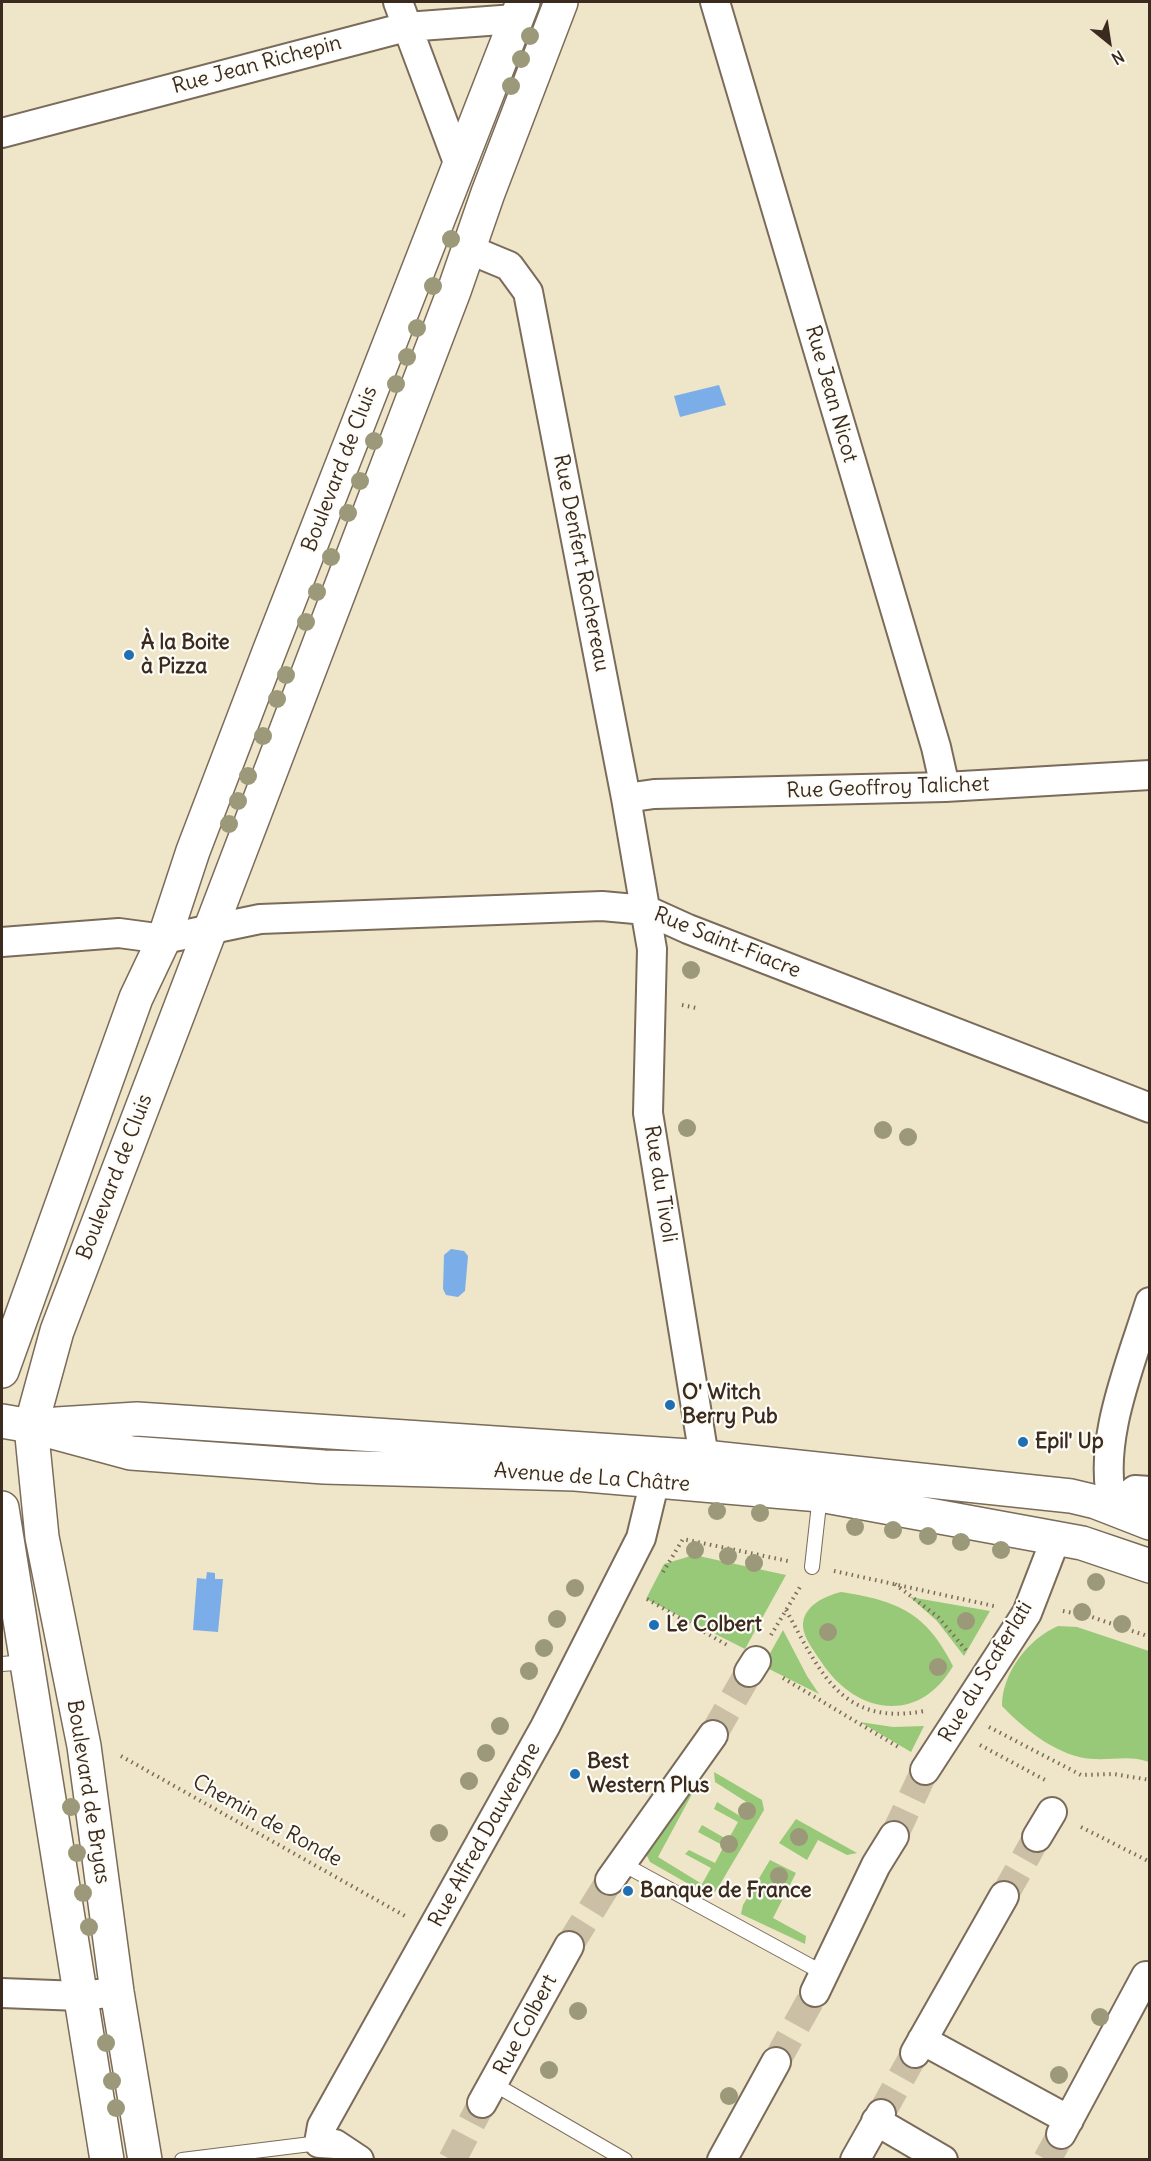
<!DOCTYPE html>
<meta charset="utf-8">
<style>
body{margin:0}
#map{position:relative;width:1151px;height:2161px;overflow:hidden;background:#efe5c8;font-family:Delius,sans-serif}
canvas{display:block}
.frame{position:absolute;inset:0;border:3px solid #3b2a1e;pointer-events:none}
.north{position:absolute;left:1079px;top:12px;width:60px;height:60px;-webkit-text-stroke:4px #fdfcf7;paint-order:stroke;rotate:150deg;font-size:16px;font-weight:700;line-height:24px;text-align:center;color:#3b2a1e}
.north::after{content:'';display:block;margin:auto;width:21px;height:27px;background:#3b2a1e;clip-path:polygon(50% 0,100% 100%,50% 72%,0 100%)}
</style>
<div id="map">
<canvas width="1151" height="2161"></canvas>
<div class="frame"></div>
<div class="north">N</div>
</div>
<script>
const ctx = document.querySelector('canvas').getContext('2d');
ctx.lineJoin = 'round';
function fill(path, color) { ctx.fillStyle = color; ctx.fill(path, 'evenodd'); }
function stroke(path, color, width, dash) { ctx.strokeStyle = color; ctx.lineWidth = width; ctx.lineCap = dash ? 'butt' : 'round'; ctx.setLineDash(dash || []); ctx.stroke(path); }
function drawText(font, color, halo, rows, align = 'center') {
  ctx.font = font + ' Delius,sans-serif'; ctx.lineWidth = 4.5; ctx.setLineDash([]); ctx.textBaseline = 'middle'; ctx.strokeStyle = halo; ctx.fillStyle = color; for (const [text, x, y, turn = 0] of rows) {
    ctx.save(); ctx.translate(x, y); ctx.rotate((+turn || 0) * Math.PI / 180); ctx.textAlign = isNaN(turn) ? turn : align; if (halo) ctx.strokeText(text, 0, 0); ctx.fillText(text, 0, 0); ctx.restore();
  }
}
const green = new Path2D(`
 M694 1555 786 1575 745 1649 646 1599 664 1564Z
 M841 1592C898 1601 926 1612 953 1666 918 1726 854 1714 820 1660 814 1651 804 1638 803 1627 802 1606 825 1596 841 1592Z
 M910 1597 990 1611 964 1656 937 1621Z
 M1058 1626 1077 1627 1149 1651V1762C1131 1755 1113 1760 1094 1759 1060 1758 1025 1730 1002 1706 1002 1673 1028 1639 1058 1626Z
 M783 1630 807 1676 819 1694 763 1666Z
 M860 1722 893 1727 924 1726 911 1752Z
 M714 1772 762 1800 764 1810 716 1891 706 1894 650 1862 644 1850 697 1774 698 1783 658 1857 702 1884 711 1868 685 1854 689 1850 715 1863 724 1846 698 1832 702 1825 728 1840 738 1822 714 1809 717 1802 740 1816 748 1803 715 1782Z
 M796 1819 857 1853 847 1855 818 1840 807 1860 779 1843Z
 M770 1860 796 1873 773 1918 806 1936 805 1944 741 1914 743 1905Z`);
const water = new Path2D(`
 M719 385 726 405 680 417 674 396Z
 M451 1249 464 1251 468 1256 465 1291 458 1297 446 1295 443 1289 444 1255Z
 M207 1572 215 1573V1579H223L218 1632 193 1630 197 1578 206 1579Z`);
const streetTunnel = new Path2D(`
 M713 1735 749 1672
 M894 1836 925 1770
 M1004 1896 1037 1837
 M569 1946 610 1880
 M776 2062 815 1992
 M881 2114 915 2053
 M452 2160 482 2103
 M1047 2160 1061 2134`);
const path = new Path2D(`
 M682 1005 696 1008
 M834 1571 994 1606
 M663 1572 683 1539 788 1561
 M895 1584 938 1617 966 1650
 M647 1599 727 1645
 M786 1610C820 1671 841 1727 924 1711
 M1063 1611 1089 1616 1150 1637
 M771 1635 800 1587
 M783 1678 900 1748
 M989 1727 1081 1775 1114 1774 1150 1780
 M980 1745 1045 1780
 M121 1756 405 1916
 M1081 1827 1150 1862`);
const lane = new Path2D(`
 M812 1567 820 1495
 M2 1664 26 1662
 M621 1863 825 1974
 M494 2084 625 2160
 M182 2160 319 2143`);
const street = new Path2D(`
 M398 2 459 165
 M715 2 936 747 945 787
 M2 133 406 27 515 19
 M468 249 509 266 528 292 626 798 652 949 648 1113 704 1457
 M626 798 654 794 945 787 1150 775
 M2 942 119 933 164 939 260 919 602 906 646 910 688 929 1150 1108
 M1150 1302C1131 1363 1095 1446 1114 1508L1135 1490 1150 1491
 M749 1672 756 1661
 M925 1770 1027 1613 1056 1538
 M1037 1837 1052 1812
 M610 1880 713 1735
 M815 1992 876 1865 894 1836
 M2 1993 80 1996 117 1992
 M922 2040 1069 2120
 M915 2053 1004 1896
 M482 2103 569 1946
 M876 2121 943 2160
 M1061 2134 1146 1976
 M359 2160 335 2144 319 2143 322 2126 545 1727 641 1538 655 1480
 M722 2160 776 2062
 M855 2160 881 2114`);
const secondary = new Path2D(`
 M2 1371 136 998 164 939 193 851 269 652 523 2
 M2 1421 31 1426 131 1453 324 1467 575 1474 820 1495 1082 1543 1150 1566
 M57 1424 137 1419 704 1457 1071 1496 1096 1502 1150 1523
 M2 1508 107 2160
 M145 2160 117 1992 84 1746 42 1537 31 1426 57 1331 454 291 488 193 561 2`);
const trees = [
 [530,36],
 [521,59],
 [511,86],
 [451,239],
 [433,286],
 [417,328],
 [407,357],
 [396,384],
 [374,441],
 [360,481],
 [348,513],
 [331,557],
 [317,592],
 [306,622],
 [286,675],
 [277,699],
 [263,736],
 [248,776],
 [238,801],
 [229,824],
 [691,970],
 [687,1128],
 [883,1130],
 [908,1137],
 [717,1511],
 [760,1513],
 [855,1527],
 [893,1530],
 [928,1536],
 [961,1542],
 [695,1550],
 [1001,1550],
 [728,1556],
 [754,1563],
 [1096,1582],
 [575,1588],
 [1082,1612],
 [557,1619],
 [966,1621],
 [1122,1624],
 [828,1632],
 [544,1648],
 [938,1667],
 [529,1671],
 [500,1726],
 [486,1753],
 [469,1781],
 [71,1807],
 [747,1811],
 [439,1833],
 [799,1837],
 [729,1844],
 [77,1853],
 [779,1876],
 [83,1893],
 [89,1927],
 [578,2011],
 [1100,2017],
 [106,2043],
 [549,2070],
 [1059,2075],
 [112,2081],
 [729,2096],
 [116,2108]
];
const markers = [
 [129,655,6,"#1f6fb2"],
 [670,1405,6,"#1f6fb2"],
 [1023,1442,6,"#1f6fb2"],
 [654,1625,6,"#1f6fb2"],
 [575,1774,6,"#1f6fb2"],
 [628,1891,6,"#1f6fb2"]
];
const streetNames = [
 ["Rue Jean Richepin",257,65,-15],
 ["Rue Jean Nicot",831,394,74],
 ["Boulevard de Cluis",340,469,-69],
 ["Rue Denfert Rochereau",581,563,79],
 ["Rue Geoffroy Talichet",888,788,-2],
 ["Rue Saint-Fiacre",727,943,22],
 ["Boulevard de Cluis",115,1177,-69],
 ["Rue du Tivoli",660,1184,81],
 ["Avenue de La Châtre",592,1478,4],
 ["Rue du Scaferlati",986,1672,-59],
 ["Boulevard de Bryas",88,1792,81],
 ["Chemin de Ronde",267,1821,29],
 ["Rue Alfred Dauvergne",485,1835,-61],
 ["Rue Colbert",526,2025,-62]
];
const poiNames = [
 ["À la Boite",141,643],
 ["à Pizza",141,667],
 ["O' Witch",682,1393],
 ["Berry Pub",682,1417],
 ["Epil' Up",1035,1442],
 ["Le Colbert",666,1625],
 ["Best",587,1762],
 ["Western Plus",587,1786],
 ["Banque de France",640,1891]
];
fill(green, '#98c978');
fill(water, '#7baee8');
stroke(streetTunnel, '#cbc0a6', 28, [28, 14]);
stroke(lane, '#7a6b5a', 16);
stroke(street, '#7a6b5a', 32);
stroke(secondary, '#7a6b5a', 36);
stroke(path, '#7a6b5a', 4, [1.5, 4.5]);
stroke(lane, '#fff', 14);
stroke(street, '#fff', 28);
stroke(secondary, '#fff', 33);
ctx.fillStyle = '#9b9979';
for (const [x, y] of trees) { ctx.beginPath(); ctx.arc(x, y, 9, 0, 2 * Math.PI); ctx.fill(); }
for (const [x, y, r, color] of markers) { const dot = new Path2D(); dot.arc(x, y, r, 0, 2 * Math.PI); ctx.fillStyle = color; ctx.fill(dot); stroke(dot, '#fdfcf7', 2); }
drawText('21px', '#3b2a1e', '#fdfcf7', streetNames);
drawText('bold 21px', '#3b2a1e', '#fdfcf7', poiNames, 'left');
</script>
